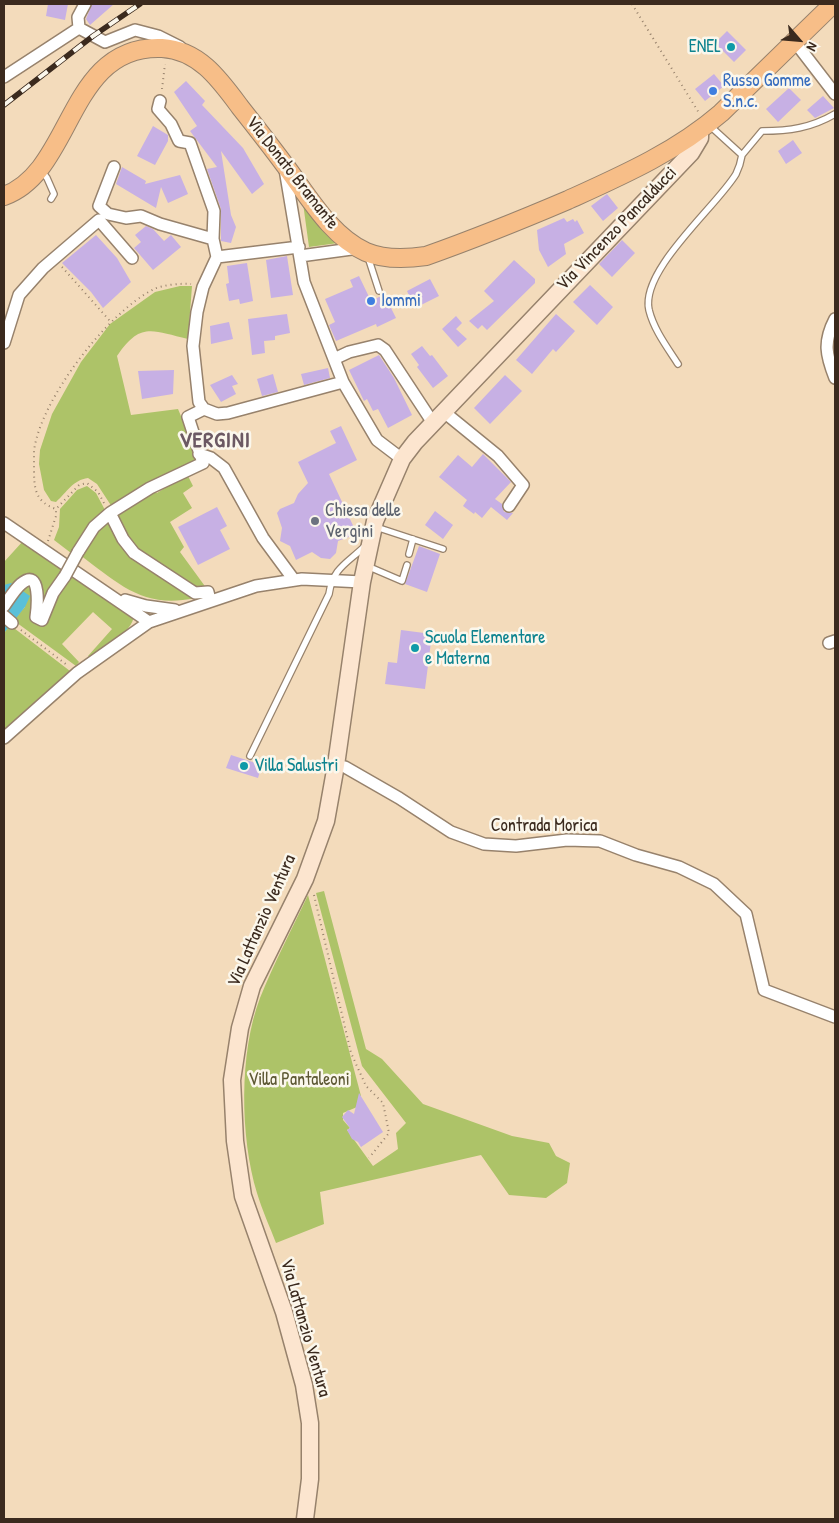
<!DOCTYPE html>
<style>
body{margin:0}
#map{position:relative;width:839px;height:1523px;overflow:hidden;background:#f3dbbb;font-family:"Patrick Hand",sans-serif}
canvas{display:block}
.frame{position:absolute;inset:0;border:5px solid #3b2a1e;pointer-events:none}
.north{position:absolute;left:774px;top:15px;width:50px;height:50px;-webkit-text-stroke:4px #fbf7ec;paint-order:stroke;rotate:117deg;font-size:14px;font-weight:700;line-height:20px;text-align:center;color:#3b2a1e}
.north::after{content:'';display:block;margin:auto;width:18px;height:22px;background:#3b2a1e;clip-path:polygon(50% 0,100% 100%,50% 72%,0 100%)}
</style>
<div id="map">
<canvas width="839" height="1523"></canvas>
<div class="frame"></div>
<div class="north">N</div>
</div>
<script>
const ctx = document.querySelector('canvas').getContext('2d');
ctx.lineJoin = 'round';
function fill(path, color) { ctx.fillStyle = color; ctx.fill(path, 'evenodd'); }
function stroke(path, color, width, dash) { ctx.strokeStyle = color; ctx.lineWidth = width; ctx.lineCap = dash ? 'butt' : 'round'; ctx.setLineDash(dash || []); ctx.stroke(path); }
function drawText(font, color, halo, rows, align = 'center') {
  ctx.font = font + ' "Patrick Hand",sans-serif'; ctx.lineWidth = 5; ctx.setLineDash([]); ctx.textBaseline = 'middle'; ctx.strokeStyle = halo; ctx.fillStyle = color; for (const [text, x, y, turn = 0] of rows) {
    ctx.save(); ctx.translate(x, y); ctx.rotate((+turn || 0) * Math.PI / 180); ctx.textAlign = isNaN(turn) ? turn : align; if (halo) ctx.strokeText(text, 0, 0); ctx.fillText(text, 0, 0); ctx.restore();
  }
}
const green = new Path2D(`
 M303 203 338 243 309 247Z
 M180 286H192L188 339C151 330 140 322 117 356L131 415 178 409 199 459 112 507 97 484 88 478C73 480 67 492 56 502L51 501 44 490 39 464 40 450 52 414 81 362 110 324 155 292Z
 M187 474 193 486 183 493 192 508 170 522 184 547 180 552 207 589H199L139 551 125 537 115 514 152 490 157 493Z
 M87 486 96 493 106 512 71 553 54 540 59 527 60 509 77 490Z
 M110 516 120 540 195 598C143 609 119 584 80 555L95 529Z
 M23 541 66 569 43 609 39 584 4 585V562Z
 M71 572 134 615C133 633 103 647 90 657L88 656 112 629 93 612 62 644 79 662 76 666 13 620 25 607 21 590 29 584 36 597 50 609Z
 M10 625 70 671 4 730V633Z
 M324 891 366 1049 382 1059 423 1104 512 1136 549 1143 556 1156 570 1163 567 1183 546 1198 509 1195 481 1155 320 1192 324 1224 276 1243C270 1227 262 1210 257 1193 240 1137 239 1053 260 998 274 963 292 929 308 895L361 1096 358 1100 357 1107 343 1113V1120L350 1128 347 1130 373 1166 398 1149 396 1133 406 1123 362 1066 316 893Z`);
const water = new Path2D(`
 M11 583 30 596 25 607 4 633V585Z`);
const building = new Path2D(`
 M48 4H68L65 20 46 16Z
 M92 4H114L90 25 86 19Z
 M727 31 746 50 734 62 715 43Z
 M714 74 724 86 705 101 695 89Z
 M186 81 205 101 202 105 243 148 264 184 252 194 221 151 231 215 236 227 231 243 221 241V209L207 169 217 167 190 131 197 126 174 92Z
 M789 88 801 100 778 122 766 109Z
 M823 96 834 108 815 118 807 110Z
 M153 126 168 135V141L155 165 137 156Z
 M793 140 802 153 786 164 778 151Z
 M122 167 146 181 145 184 180 175 188 194 168 203 161 187 156 208 116 184Z
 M607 194 618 208 603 221 591 206Z
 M564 218 567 222 573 219 575 222 577 220 584 233 564 244 566 254 548 267 539 250 537 230Z
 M146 226 153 229 164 241 171 235 181 247 153 270 134 248 141 242 135 235Z
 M96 235 117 258 131 282 103 308 91 292 62 263Z
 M622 240 635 253 612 277 599 264Z
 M287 256 293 295 271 298 266 260Z
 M514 260 535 279V283L487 330 482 325 478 329 469 321 494 301 484 291Z
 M247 263 253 301 240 304 239 299 229 301 226 284 229 283 227 266Z
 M359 276 371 301 379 297 386 298 396 318 377 327 376 324 336 341 329 325 335 322 325 299 353 287 350 280Z
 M430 279 439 296 415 308 407 291Z
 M590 285 613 307 597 325 573 302Z
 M287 314 290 333 275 336V340L264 341 265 353 252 355 248 319Z
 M556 314 575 331 556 352 553 349 532 374 516 360Z
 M456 316 462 323 456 329 467 339 458 347 442 329Z
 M229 322 233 339 211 344 210 326Z
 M422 346 430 356 432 355 448 376 433 388 417 367 419 365 411 354Z
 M379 355 394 378 412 415 388 428 378 409 373 411 367 399 364 401 349 370Z
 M328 368 330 378 304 385 301 374Z
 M174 370 173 394 142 399 138 371Z
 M273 374 278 392 262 396 257 379Z
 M232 375 238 384 232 386 236 394 221 402 210 385Z
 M505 375 522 391 490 424 474 408Z
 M341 426 357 460 329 474 357 534 338 541 336 553 330 559 321 558 312 552 296 560 290 546 280 541 282 528 277 513 280 509 294 503 298 494 308 483 298 462 336 443 330 431Z
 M483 454 511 482 495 499 502 504 504 512 513 513 507 520 491 507 482 518 475 512 474 514 463 506 467 500 439 477 458 455 472 467Z
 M217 507 227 526 220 530 230 549 198 565 178 527Z
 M435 511 453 525 443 539 425 525Z
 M419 546 440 554 427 592 405 584Z
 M401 630 432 634 425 689 385 684 388 662 397 663Z
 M231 755 262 765 258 778 226 768Z
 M359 1093 383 1132 361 1147 358 1142 352 1139 347 1130 350 1128 342 1117 348 1110 354 1114Z`);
const path = new Path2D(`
 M632 4 699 113
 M162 89 165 64
 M62 267 110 321
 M104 503 98 492 87 483 79 485 56 509C36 502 34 490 34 470 34 464 34 457 34 451 40 400 108 312 154 289 162 285 182 283 191 284
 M48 541 56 516V510
 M21 630 67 665
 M314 895 351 1053 366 1086 383 1103 389 1133 369 1158`);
const lane = new Path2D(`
 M709 125 742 155 762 131C789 131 811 128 835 114
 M40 169 47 178 54 194 51 199
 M368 257 379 291
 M678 364C667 347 654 330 649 310 640 270 717 206 736 174 739 168 741 161 742 155
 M376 527 443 549
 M409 554 413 539
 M367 566 402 581 407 565
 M250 756 329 594C333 567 348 563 366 545`);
const street = new Path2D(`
 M85 4 78 17 79 28 105 42 135 30 158 36 180 47
 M795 42 835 94
 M4 77 79 28
 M160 101 158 109 171 124 179 141 190 143 214 211 213 239 217 257 299 247
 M114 167 99 206 108 214 126 218 141 216 160 224 213 239
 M285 169 304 282 334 359 343 382 377 440 402 459
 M300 256 359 248
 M217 257 203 287 197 312 193 346 199 402 204 409 217 414 228 413 343 382
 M835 319C823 342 826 355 835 378
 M4 343 19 295 43 268 99 220 132 258
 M334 359 349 352 378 345 385 350 433 423
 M204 409 188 417 203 463 150 488 110 513 123 539 134 553 195 593 208 592 210 600
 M444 412 498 456 523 485 509 506
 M199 454 211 458 224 468 263 538 294 580
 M4 523 149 622
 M78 552 94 527 110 513
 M125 600 146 606 175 610
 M4 606C9 599 15 589 21 584 42 566 37 610 36 617L42 620 53 593 65 576
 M4 616 12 623
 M829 643 835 641
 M4 738 77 673 149 622 256 586 302 579 362 582
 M336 765 345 767 399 798 451 832 484 844 516 846 567 840 600 841 636 855 679 867 714 884 746 914 764 990 835 1017`);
const secondary = new Path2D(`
 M305 1519 310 1479V1423L304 1385 284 1312 243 1196 235 1141 232 1080 240 1028 252 986 305 879 326 821 336 765 362 582 375 521 402 459 415 442 691 153 700 138V130`);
const primary = new Path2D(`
 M4 196C74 171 67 44 162 48 199 50 220 80 240 107 255 126 270 145 284 164 307 194 330 236 366 252 385 260 406 259 426 256 474 239 521 220 568 200 621 176 676 152 721 113L833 4`);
const rail = new Path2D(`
 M4 105 93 36 140 4`);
const streetBridge = new Path2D(`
 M65 576 78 552`);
const markers = [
 [731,47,5,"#0f9aa8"],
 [713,91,5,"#3f7fe0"],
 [371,301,5,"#3f7fe0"],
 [315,521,5,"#6b7280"],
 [415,648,5,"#0f9aa8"],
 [244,766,5,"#0f9aa8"]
];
const cultureNames = [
 ["ENEL",721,47,"right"],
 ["Scuola Elementare",425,638],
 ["e Materna",425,659],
 ["Villa Salustri",254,766]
];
const shopNames = [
 ["Russo Gomme",723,81],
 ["S.n.c.",723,102],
 ["Iommi",381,301]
];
const streetNames = [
 ["Via Donato Bramante",292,173,52],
 ["Via Vincenzo Pancalducci",617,229,-46],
 ["Contrada Morica",544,826],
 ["Via Lattanzio Ventura",262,921,-66],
 ["Via Lattanzio Ventura",305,1328,74]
];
const worshipNames = [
 ["Chiesa delle",325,511],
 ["Vergini",325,532]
];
const parkNames = [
 ["Villa Pantaleoni",299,1080]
];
const districtNames = [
 ["VERGINI",215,441]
];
fill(green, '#adc368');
fill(water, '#5ac0d8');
fill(building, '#c7b0e4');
stroke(lane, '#97826c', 8);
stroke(street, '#97826c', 14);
stroke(secondary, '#97826c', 19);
stroke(primary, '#97826c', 20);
stroke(path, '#97826c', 2, [1, 4]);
stroke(lane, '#fff', 5.5);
stroke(street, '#fff', 11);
stroke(secondary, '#fce5cf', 16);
stroke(primary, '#f7be88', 18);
stroke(rail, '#3b2a1e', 5.5);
stroke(rail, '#fbf7ec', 4, [11]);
stroke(streetBridge, '#97826c', 14, []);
stroke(streetBridge, '#fff', 11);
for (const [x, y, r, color] of markers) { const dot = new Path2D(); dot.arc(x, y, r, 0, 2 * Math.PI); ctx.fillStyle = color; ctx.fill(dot); stroke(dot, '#fbf7ec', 2); }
drawText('18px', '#0d838f', '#fbf7ec', cultureNames, 'left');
drawText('18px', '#366cbe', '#fbf7ec', shopNames, 'left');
drawText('18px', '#3b2a1e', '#fbf7ec', streetNames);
drawText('18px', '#5b616d', '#fbf7ec', worshipNames, 'left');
drawText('18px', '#5d5834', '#fbf7ec', parkNames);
ctx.letterSpacing = '1px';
drawText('bold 22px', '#6c5963', '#fbf7ec', districtNames);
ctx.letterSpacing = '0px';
</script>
